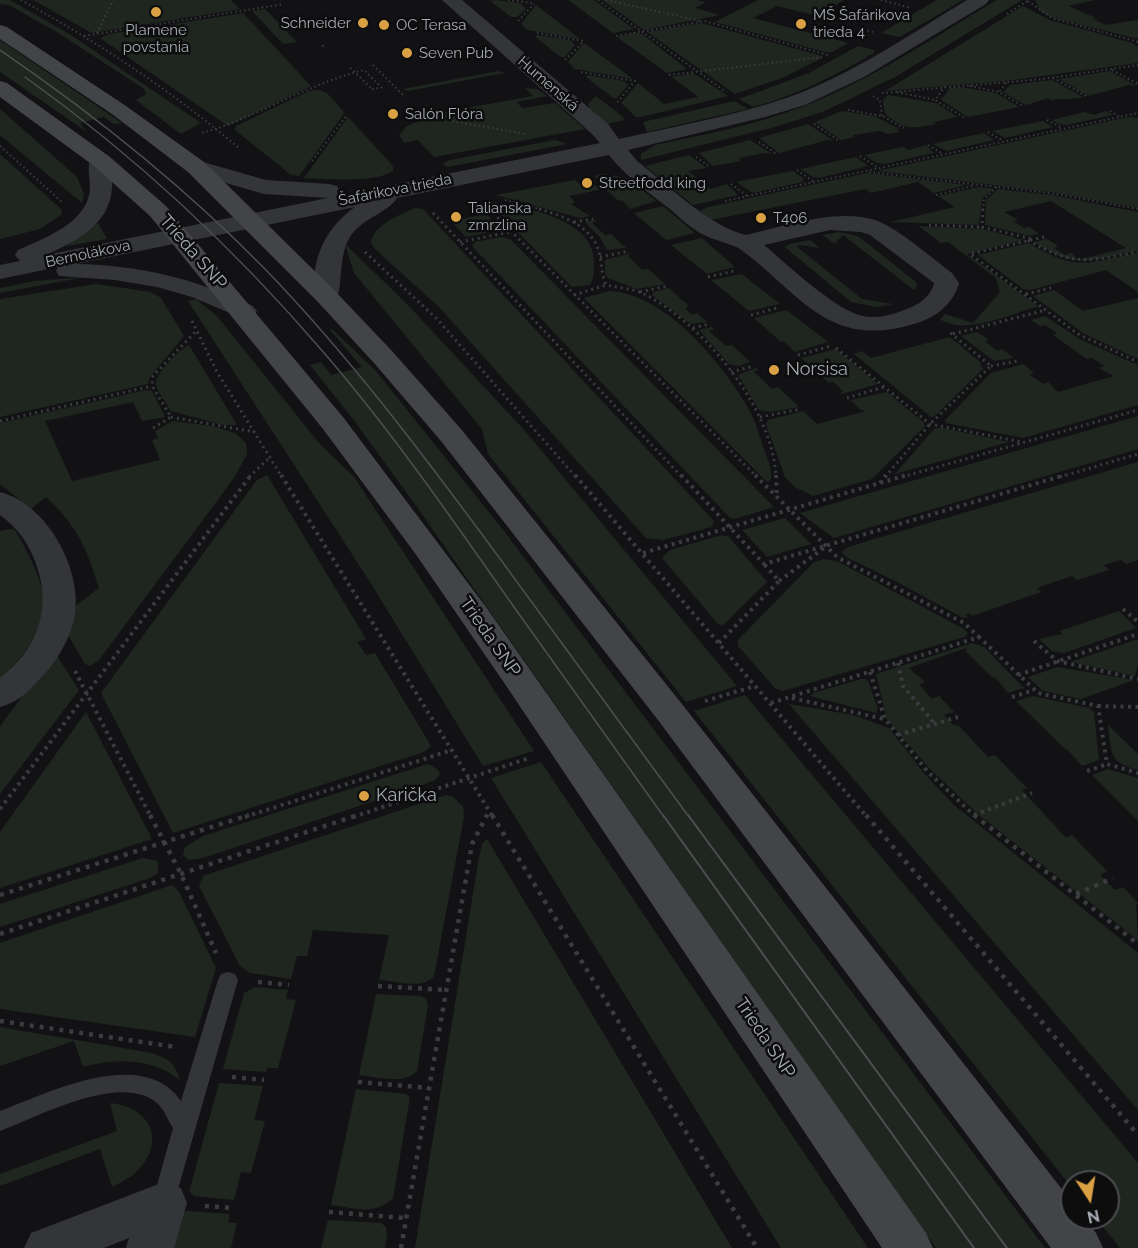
<!DOCTYPE html>
<meta charset="utf-8">
<style>
body{margin:0}
#map{position:relative;width:1138px;height:1248px;overflow:hidden;background:#121214;font-family:Raleway,sans-serif}
canvas{display:block}
.north{position:absolute;left:1060px;top:1170px;width:60px;height:60px;box-sizing:border-box;background:#0d0d0e;border:2px solid #4a4c50;border-radius:50%;rotate:168deg;font-size:16px;font-weight:700;line-height:24px;text-align:center;color:#a5aab2}
.north::after{content:'';display:block;margin:auto;width:21px;height:27px;background:#daa144;clip-path:polygon(50% 0,100% 100%,50% 72%,0 100%)}
</style>
<div id="map">
<canvas width="1138" height="1248"></canvas>
<div class="north">N</div>
</div>
<script>
const ctx = document.querySelector('canvas').getContext('2d');
ctx.lineJoin = 'round';
function fill(path, color) { ctx.fillStyle = color; ctx.fill(path, 'evenodd'); }
function stroke(path, color, width, dash) { ctx.strokeStyle = color; ctx.lineWidth = width; ctx.lineCap = dash ? 'butt' : 'round'; ctx.setLineDash(dash || []); ctx.stroke(path); }
function drawText(font, color, halo, rows, align = 'center') {
  ctx.font = font + ' Raleway,sans-serif'; ctx.lineWidth = 5; ctx.setLineDash([]); ctx.textBaseline = 'middle'; ctx.strokeStyle = halo; ctx.fillStyle = color; for (const [text, x, y, turn = 0] of rows) {
    ctx.save(); ctx.translate(x, y); ctx.rotate((+turn || 0) * Math.PI / 180); ctx.textAlign = isNaN(turn) ? turn : align; if (halo) ctx.strokeText(text, 0, 0); ctx.fillText(text, 0, 0); ctx.restore();
  }
}
const green = new Path2D(`
 M0 0H10L71 35 201 123 181 134 136 100 146 94 144 89 60 34 9 5 0 4Z
 M33 0H231L240 9 92 33Z
 M496 0 520 3 526 9 517 17H511L490 1Z
 M568 0H594L634 29 613 33Z
 M602 0H697L706 2 695 8 720 15 644 30Z
 M758 0H844L818 16 777 6 753 18 848 43 832 52H825L715 22Z
 M937 0H963L900 37 881 33Z
 M997 0H1022L895 77 825 111 775 127 641 160V154L655 145C702 135 751 126 796 109 868 83 932 38 997 0Z
 M1035 0H1095L1068 6 1096 18 1093 19 1106 25 1138 20V39L1054 18 1041 12Z
 M536 5 580 39 527 30 521 24Z
 M1023 6 1050 20 1132 43 1138 47V63L1005 81 885 91Z
 M265 9 297 42 283 44 252 11Z
 M243 13 311 86 228 126 100 38 109 34Z
 M701 23 819 55 822 58 782 78 735 94 647 32Z
 M636 33 642 34 687 69 667 73 617 37Z
 M537 35 570 40 575 45 565 57H561L535 37Z
 M0 40 122 123 114 124 104 117 80 123 87 132 0 72Z
 M584 43 633 79 575 69 568 62Z
 M858 46 874 50V53C836 75 795 96 753 107L739 99 809 73Z
 M498 71 505 73 408 91 403 89Z
 M1110 71 1137 86 1129 85 1088 96 1059 79Z
 M693 73 728 96 641 117H636L621 103 638 83 664 104 698 97 672 77Z
 M587 75 624 81 628 85 617 98H613L586 77Z
 M1052 80 1083 97C1071 100 1063 98 1051 100L1048 98 1026 105 1003 92 1010 85Z
 M961 87 996 93 1019 107 968 117 941 100 950 88Z
 M525 88 537 89 547 96 516 102 523 108 555 103 585 129 434 157 418 140 404 143 399 135 407 126 430 117 428 115 533 96Z
 M320 90 327 93 344 112 343 115 299 176 291 175 235 130 236 126 309 91Z
 M888 95 936 103 961 119 957 117 934 122 936 124C912 129 905 130 885 114L883 100Z
 M596 96 623 117 624 120 607 124 590 109 588 104Z
 M734 101 748 109 647 132 643 122Z
 M0 109 77 177 84 194 82 203 0 135Z
 M842 111 874 116 900 129 897 130 899 132 888 134 880 131 853 135 854 137 841 140 815 122Z
 M1105 111 1113 115 1066 125 1059 124 1052 120 1085 112 1094 115Z
 M348 117 393 166V171C375 183 326 179 304 178Z
 M1128 117 1138 118V208L1051 192 877 171Z
 M1043 121 1053 127 1005 138 992 131Z
 M808 124 834 141 828 140 779 153 759 138Z
 M984 133 994 140 947 151 932 144Z
 M555 140 567 144 448 167 442 164 450 160Z
 M750 140 772 154 764 153 739 158 741 161 713 166 699 153Z
 M926 145 934 153 884 164 877 163 864 155 903 147 909 150Z
 M0 154 62 210 61 215 40 229 0 239Z
 M689 155 707 168 688 171 710 189 727 184 738 195 693 205 645 166Z
 M856 157 868 166 819 178 813 177 800 169Z
 M793 171 803 178V182L753 193 736 182Z
 M867 173 967 185 934 193 918 182 871 193 865 189 711 220 700 211 708 207Z
 M604 174 627 178 656 201 630 209 622 200 619 201 606 190 608 188 569 196 575 202 571 204 590 216 580 218 496 195 575 180 584 188 603 184 594 176Z
 M979 187 994 189 982 198 979 225 890 222 955 207 938 196Z
 M998 189 1052 195 1138 212V251C1088 259 1080 272 1034 242L1047 239 1058 246 1054 248 1065 255 1071 253 1078 260 1126 248 1051 201 1004 212 1018 220 1014 222 1024 228 1029 227 1039 234 1030 236 985 225 986 200Z
 M494 202C527 208 595 219 594 263 594 272 594 278 590 285L572 287 489 203Z
 M663 206 695 233 666 240 634 213Z
 M415 208 423 209 714 521 712 527 663 540 646 538 439 307 376 250 371 243C373 225 401 214 415 208Z
 M486 214 502 230 466 237 451 221Z
 M595 220 596 221 592 223 605 235 611 234 626 248 607 250 599 236 585 222Z
 M98 223 107 239 67 246 66 245Z
 M918 226 982 229 1024 240 967 254 1038 306C1013 314 963 336 940 319L945 314 973 323 1000 292 996 278 948 242 941 243Z
 M839 232 858 236 916 282 917 285 914 290 843 235 834 244 823 235Z
 M500 237 510 239 774 507 735 519 730 518 472 246 475 242Z
 M702 238 735 267 707 274 671 245Z
 M810 240 820 248 799 245 797 247 862 299 893 304 877 307 851 302 785 247 790 244Z
 M1029 243C1078 273 1086 262 1138 253V292L1106 270 1030 290 1023 289 978 255Z
 M345 244 406 303 526 432 737 686 686 702 488 454 482 429 354 273Z
 M631 253 628 256 642 270 648 269 665 284 637 289 608 278 605 274V260Z
 M742 274 780 304 749 311 711 280Z
 M85 277 0 293V288L35 281Z
 M96 284 151 292 161 298 184 336 150 377 148 384 0 417V299Z
 M669 288 679 297 677 298 681 299 689 306 685 308 692 315 697 313 707 322 691 324 652 295 654 292Z
 M1054 290 1083 311 1138 298V359L1083 333 1033 296Z
 M610 291C665 294 721 362 747 406 755 419 759 435 764 449 767 458 773 470 771 480L767 482 584 298Z
 M196 299 217 316 319 443 354 477 534 751 483 766 370 582 188 301Z
 M787 310 828 342 795 352 784 341 781 342 754 318Z
 M1045 316 1081 340 1138 365V405L1023 438 946 423 945 420 991 373 1023 364 1034 373 1030 375 1043 384 1048 382 1058 392 1114 376 1099 368 1104 366 1092 358 1087 359 1053 335 1057 333 1045 325 1040 326 1031 320Z
 M712 327 714 329 709 331 726 346 732 345 750 362 738 366 729 364 699 330Z
 M332 329 375 370 504 531 1045 1248H936L419 510 356 423 310 365 321 362 331 375 362 367 330 330Z
 M977 332 989 340 985 341 997 351 1002 349 1014 358 994 361 961 336Z
 M950 337 980 362 983 369 935 416 931 417 854 354 862 351 871 358Z
 M189 345 237 425H223L171 411C167 404 158 393 156 385 154 374 179 350 189 345Z
 M836 349 878 384 842 394 841 392 843 391 833 382 829 383 801 358Z
 M756 368 758 370 754 372 772 389 778 387 799 407 771 412 759 410 738 375Z
 M146 390 152 391 165 417 142 421 133 402 45 421 72 481 160 460 152 440 158 438 155 431 173 421 212 426 235 433 246 443 247 454 234 478 99 660 90 666 85 664 67 633 71 629 75 606 99 588C86 547 78 527 46 497L31 509 0 484V423Z
 M887 392 923 422 925 426 872 479 813 496 795 487 785 477 766 424 768 420 803 411 817 424 866 411 861 410 850 400Z
 M1138 416V449L834 538 800 513Z
 M939 428H943L1009 442 895 474 934 429Z
 M1138 462V560L1126 564 1121 560 1104 565 1109 570 1077 580 1072 576 1037 588 1041 592 972 616 969 613 966 615 968 617 963 618 899 583 846 557 842 552 846 548 874 539Z
 M267 475 366 639 357 642 366 655 375 653 431 746 424 752 173 833 101 693 257 480Z
 M785 518 811 544 767 557 742 530Z
 M11 529 15 530C54 598 57 622 0 680V531Z
 M722 535 729 537 767 582 723 625 718 624 662 558 670 550Z
 M824 559 839 562 964 629 968 634 964 637 783 691 775 688 738 646V640L814 562Z
 M1119 611 1136 628 1064 653 1052 651 1039 639 1062 634 1060 631Z
 M1138 639V664L1135 676 1071 662Z
 M972 643 984 647 1024 688 1008 693 995 677H992L965 651 968 650 966 648 909 668 925 682 919 684 932 699 939 696 954 712 944 715 953 725 959 726 988 757 995 755 1027 788 1022 790 1066 838 1072 835 1107 871 1100 875 1115 890 1123 887 1138 903 1136 905 1138 940 980 816 931 770 887 720 876 674Z
 M55 653 79 690 0 794V726Z
 M1058 667 1134 680 1081 699 1043 691 1028 677Z
 M861 679H866L869 683 878 709 876 713 810 696 813 693Z
 M745 695 1138 1163V1248H1120L1096 1218H1108V1182H1072V1188L694 711Z
 M1033 696 1089 708 1094 712 1099 760 1082 766 1067 749H1065L1016 701Z
 M789 704 853 715 889 728 923 772 954 805 1138 953V1110Z
 M86 712 152 839 0 888V832Z
 M1108 725 1138 754V770C1108 762 1112 754 1108 725Z
 M541 762 868 1248H781L491 778Z
 M428 764 437 769 440 774 435 780 425 784 203 858 189 860 183 855 185 847 203 836Z
 M1108 769 1138 778V821L1092 775Z
 M446 795 453 797 463 806 464 817 434 976C423 990 396 981 379 980L389 935 313 930 307 956H297L291 979 250 973 240 966 199 886 203 876Z
 M487 839 732 1248H415L479 857 482 844Z
 M143 858 158 861V873L150 878 0 927V904Z
 M172 885 179 892 216 968 195 1037 0 1009V943Z
 M255 987 288 990 286 999 296 1000 278 1068H267L266 1072 223 1069 244 993Z
 M376 994 421 996 426 999 428 1005 417 1071C404 1085 377 1077 359 1075Z
 M0 1027 152 1053C168 1058 175 1063 180 1080 151 1058 117 1058 83 1067L74 1041 0 1066Z
 M219 1083 263 1086 254 1120 265 1121 251 1173 241 1172 234 1200 195 1196 189 1192Z
 M356 1089 406 1094 410 1097 393 1198C374 1216 355 1208 331 1205Z
 M110 1103C150 1107 168 1141 136 1172 130 1178 121 1182 112 1187L100 1149 0 1186V1174L117 1131Z
 M187 1211 230 1214 228 1222 237 1223 231 1248H173L183 1213Z
 M328 1220 381 1223 386 1227 387 1233 385 1248H321Z`);
const pathFar3 = new Path2D(`
 M21 0C99 43 172 91 240 149
 M508 0 533 3
 M598 0 726 92
 M606 0 701 21
 M881 0 911 8
 M1028 1 1052 18 1138 42
 M1007 14 1029 0
 M518 21 534 4
 M859 28 873 32
 M97 33 113 0
 M537 33 583 41
 M84 36 284 4
 M616 36 704 21 828 55
 M322 46H325
 M565 60 583 42
 M373 65 405 97
 M1112 70 1138 84
 M581 72 635 81 617 103
 M669 75 822 57
 M1053 78 1086 96
 M1006 83 999 92 1023 106
 M945 86 935 100 965 118
 M970 86 999 92
 M372 89 381 88
 M897 92 935 100
 M882 93 1043 79 1138 65
 M873 96 880 100 882 116
 M848 110 882 116 904 128
 M1110 111 1119 116
 M430 117 525 134
 M1047 120 1062 128
 M814 124 838 140
 M988 132 1003 141
 M202 133C258 117 307 84 364 70L382 88
 M759 142 775 153
 M928 145 943 154
 M0 146 62 202
 M860 156 877 167
 M696 157 710 167
 M312 161 347 115
 M797 170 814 182
 M869 172 1050 193 1138 209
 M731 184 747 196
 M936 195 973 186
 M505 200 544 210
 M725 201 1138 113
 M483 203 490 210
 M983 210 984 199 997 187`);
const pathFar2 = new Path2D(`
 M489 209 757 477
 M539 209C563 216 592 226 599 252 602 263 601 274 606 285 618 288 631 288 642 293 702 322 773 408 776 477
 M983 209 982 227 1032 239
 M433 213 682 477
 M574 222 593 219
 M929 225 982 227
 M1044 237 970 254 1078 334 1138 362
 M1028 240C1074 267 1088 261 1138 252
 M460 242 510 232
 M365 252 436 318 576 477
 M600 257 629 251
 M708 277 734 271
 M640 292 668 286
 M1026 294 1051 288
 M574 295 606 285
 M751 315 777 308
 M192 321 217 372 282 477
 M693 328 709 324
 M953 334 1046 310
 M836 348 930 424 1022 442
 M798 355 831 346
 M991 366 1018 361
 M731 372 754 366
 M847 398 884 387
 M171 417 255 432
 M760 417 801 409
 M0 421 152 386
 M153 428 171 417 152 386 153 376 197 330
 M249 477 270 457
 M885 477 930 424 991 366 948 331
 M902 477 1138 410
 M1060 477 1138 454`);
const pathFar1 = new Path2D(`
 M281 475 493 817
 M575 475 867 817
 M681 475 764 564 1065 475
 M755 475 837 557 964 623 979 637
 M776 475 777 498
 M880 483 886 475
 M643 553 907 475
 M779 581 824 548
 M1123 609 1138 622
 M1034 641 1057 661 1138 679
 M719 643 779 581 764 564
 M898 663 903 686 935 724
 M75 671 151 817
 M870 672 885 719 928 772 976 817
 M1018 675 1138 634
 M1012 697 1034 690
 M792 698 884 719
 M705 701 755 686
 M771 703 979 637 1038 693 1098 706 1107 764 1138 773
 M1098 706 1138 707
 M898 735 958 717
 M1087 771 1107 764
 M0 809 251 475
 M974 815 1032 793
 M245 817 452 750
 M353 817 529 758
 M486 817 489 811`);
const path = new Path2D(`
 M150 815 181 874 216 953
 M492 815 757 1248
 M866 815 1138 1135
 M974 815 1138 944
 M1076 894 1113 878
 M0 895 249 815
 M0 934 358 815
 M258 982 289 985
 M378 986 446 990
 M0 1021 176 1047
 M232 1077 264 1080
 M358 1082 429 1088
 M205 1206 232 1208
 M329 1212 406 1218
 M401 1248 472 844 487 815`);
const lane = new Path2D(`
 M228 972 235 974 238 980 172 1210 164 1213 156 1210 152 1203 173 1128C168 1120 164 1110 158 1104 122 1071 38 1117 0 1131V1111C47 1093 143 1045 181 1101L218 980 221 974Z`);
const street = new Path2D(`
 M442 0H462L608 124 619 139C676 126 735 116 789 97 852 75 910 34 967 0H989L986 4 864 77 805 105 765 117 628 150 637 161C667 184 710 227 746 235 787 226 849 203 888 226 910 239 931 257 952 273L959 283C953 305 935 318 914 324 828 350 801 294 740 249 733 244 713 240 702 234 691 228 680 218 670 209 648 192 626 177 609 155L397 198C388 213 362 218 350 237 337 258 344 289 335 301L326 304 317 301C313 295 314 291 314 283 314 252 330 224 355 207L76 264C139 265 196 279 253 306L257 311 253 316 244 319 192 297 157 287 115 280 59 276 56 271 58 267 0 279V265L20 261 15 255 18 250C45 238 89 222 90 188 90 177 86 164 92 155L100 153 108 155C112 162 112 170 112 178 115 222 80 239 46 255L600 143 592 134ZM830 230 861 232 870 235 934 283C931 297 917 306 904 310 892 315 876 319 863 316 836 311 787 264 764 245Z
 M196 160 266 180 329 184 337 186 340 191 337 196 329 198 264 194 188 172 185 167 188 162Z
 M0 492C48 504 85 573 74 620 68 644 54 665 37 682 26 694 16 703 0 707V678C36 650 52 611 37 567 30 545 19 529 0 515Z
 M164 1182 181 1188 187 1203 174 1248H126L129 1238 104 1248H24L31 1233Z`);
const secondary = new Path2D(`
 M0 25 7 27 126 106 204 162 335 291 392 351 461 429 682 704 1072 1202V1218H1084L1096 1233 1103 1248H1051L658 720 441 441 374 363 317 301 188 172 112 114 0 39Z
 M0 81 7 83 110 157 166 206 343 417 486 607 926 1233 933 1248H882L507 687 417 556 323 429 150 216 94 166 0 97Z`);
const tramFar1 = new Path2D(`
 M0 50C95 115 184 186 265 269 351 358 425 457 498 556 562 643 626 730 689 817
 M25 77C137 157 236 250 325 354 392 432 450 516 509 600 560 672 612 744 664 817`);
const tram = new Path2D(`
 M663 815 974 1248
 M688 815 1007 1248`);
const pathBridge = new Path2D(`
 M350 68 372 89`);
const markers = [
 [156,12,6,"#daa144"],
 [363,23,6,"#daa144"],
 [801,24,6,"#daa144"],
 [384,25,6,"#daa144"],
 [407,53,6,"#daa144"],
 [393,114,6,"#daa144"],
 [587,183,6,"#daa144"],
 [456,217,6,"#daa144"],
 [761,218,6,"#daa144"],
 [774,370,6,"#daa144"],
 [364,796,6,"#daa144"]
];
const farPoinames = [
 ["MŠ Šafárikova",813,15],
 ["trieda 4",813,32],
 ["Schneider",351,23,"right"],
 ["OC Terasa",396,25],
 ["Plamene",156,30,"center"],
 ["povstania",156,47,"center"],
 ["Seven Pub",419,53],
 ["Salón Flóra",405,114],
 ["Streetfodd king",599,183],
 ["Talianska",468,208],
 ["zmrzlina",468,225],
 ["T406",773,218]
];
const farStreetnames = [
 ["Humenská",548,84,41],
 ["Šafárikova trieda",395,190,-11],
 ["Bernolákova",88,254,-12]
];
const streetNames = [
 ["Trieda SNP",193,252,49],
 ["Trieda SNP",490,637,55],
 ["Trieda SNP",765,1038,56]
];
const poiNames = [
 ["Norsisa",786,370],
 ["Karička",376,796]
];
fill(green, '#1f2620');
stroke(pathFar3, '#3a3c3f', 2, [1.5, 3]);
stroke(pathFar2, '#3a3c3f', 3, [2, 4]);
stroke(pathFar1, '#3a3c3f', 4, [3, 4.5]);
stroke(path, '#3a3c3f', 4.5, [4, 6]);
fill(lane, '#343538');
fill(street, '#343538');
fill(secondary, '#424448');
stroke(tramFar1, '#4d4f53', 1.5);
stroke(tram, '#4d4f53', 2);
stroke(pathBridge, '#3a3c3f', 2, [1.5, 3]);
for (const [x, y, r, color] of markers) { const dot = new Path2D(); dot.arc(x, y, r, 0, 2 * Math.PI); ctx.fillStyle = color; ctx.fill(dot); stroke(dot, '#0d0d0e', 2); }
drawText('15px', '#a5aab2', '#0d0d0e', farPoinames, 'left');
drawText('15px', '#a5aab2', '#0d0d0e', farStreetnames);
drawText('18px', '#a5aab2', '#0d0d0e', streetNames);
drawText('18px', '#a5aab2', '#0d0d0e', poiNames, 'left');
</script>
